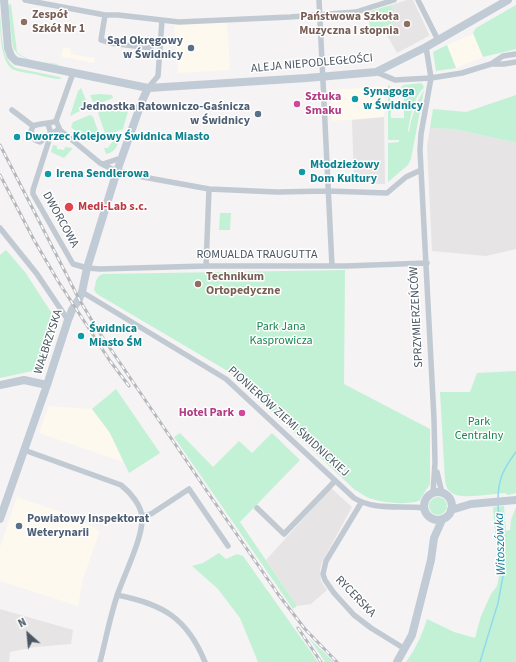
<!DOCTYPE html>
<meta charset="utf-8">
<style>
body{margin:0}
#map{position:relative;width:516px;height:662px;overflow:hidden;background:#f5f3f3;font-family:"Source Sans 3",sans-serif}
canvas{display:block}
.north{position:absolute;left:8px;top:614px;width:40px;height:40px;-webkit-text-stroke:3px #fff;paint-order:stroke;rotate:333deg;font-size:11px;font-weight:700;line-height:16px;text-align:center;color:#4a5661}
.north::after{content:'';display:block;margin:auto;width:14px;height:18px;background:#4a5661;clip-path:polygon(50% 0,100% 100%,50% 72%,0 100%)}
</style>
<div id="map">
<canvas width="516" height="662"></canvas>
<div class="north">N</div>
</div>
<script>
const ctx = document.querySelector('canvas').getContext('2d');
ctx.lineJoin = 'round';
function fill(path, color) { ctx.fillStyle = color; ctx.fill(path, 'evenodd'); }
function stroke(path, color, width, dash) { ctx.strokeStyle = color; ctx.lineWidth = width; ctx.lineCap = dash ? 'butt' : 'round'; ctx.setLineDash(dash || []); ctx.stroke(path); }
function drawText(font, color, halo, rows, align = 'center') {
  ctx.font = font + ' "Source Sans 3",sans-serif'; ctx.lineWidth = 3; ctx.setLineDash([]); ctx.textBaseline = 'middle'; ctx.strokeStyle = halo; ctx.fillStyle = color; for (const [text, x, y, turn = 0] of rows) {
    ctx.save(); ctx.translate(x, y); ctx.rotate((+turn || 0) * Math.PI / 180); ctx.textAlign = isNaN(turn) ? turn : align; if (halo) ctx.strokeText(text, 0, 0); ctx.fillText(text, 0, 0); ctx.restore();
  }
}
const commercial = new Path2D(`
 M227 22 230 70 178 73 174 24Z
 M473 34 483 57 456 68 447 45Z
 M63 47 71 49V54L95 58 94 63 61 57Z
 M385 86 384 117 332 121 331 90Z
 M49 406 92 409 110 433 123 462 39 433Z
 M17 497 73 516 100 531 83 579 78 606 0 581V547Z`);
const education = new Path2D(`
 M407 0H413L429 34V36L397 53 383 28 397 21 391 5Z
 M384 117 385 184 354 183 352 120Z
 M430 128 454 129 503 140 516 142V249L486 256 432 251 427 146Z
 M331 488 352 507 322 562 320 569 321 581 327 590 311 604 297 606 266 560Z
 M0 609 73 630 71 644 35 647 10 652 9 662H0Z`);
const green = new Path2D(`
 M11 4 17 52C27 62 44 62 57 64L58 65C41 62 23 63 13 48L8 5Z
 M391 5 397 21 380 29 371 31 367 12Z
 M516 5V49L483 57 473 33 476 28Z
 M0 13C2 31 0 58 16 68L60 77 61 79C52 79 43 76 34 74 27 73 19 72 12 69 0 60 0 29 0 13Z
 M447 45 456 68 436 71 433 52Z
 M421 83 423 85 424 88C414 95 410 119 408 131L409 132C411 118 416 102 424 90L411 159 408 165 388 182V143L399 142V140H388V86L390 85 391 118H404V92L399 91 403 85Z
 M81 88 88 105 84 109 70 116 78 91Z
 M100 94 112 95 113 98 100 103 93 102 90 95Z
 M516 95V142L503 140 454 129 430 128 433 109 466 112Z
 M120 102 122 108 126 107 129 108 123 129 106 136 98 113 101 110Z
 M90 115 93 117 100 136 84 138 71 127 73 122Z
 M121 134C118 143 117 152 106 154L104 148H108L117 135Z
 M53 145 57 146V149L64 150 65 147 73 148 64 158 51 152Z
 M220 213H231L230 230H219Z
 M6 250 25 272 53 315 54 326 46 359 37 370 0 378V255Z
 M345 270 344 384 430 429V484L419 501C404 505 384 503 369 498 364 496 359 492 355 490L231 373 97 294 94 290C96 284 95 276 103 274Z
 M516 371V493L508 495 505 493C494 494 462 499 454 494 448 491 446 487 445 481L440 392H470L477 373Z
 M116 389 160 453 129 473 110 433 92 409Z
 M180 433 213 467 239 441 252 453 272 433 300 460 240 522 297 606 293 609 174 437Z
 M429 506a9 9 0 1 1 18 0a9 9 0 1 1-18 0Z
 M504 506 506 531 510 530 511 520 516 507V662H406C416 648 422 635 427 619L454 632 475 638 481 616 491 594 497 586 500 571 496 543 493 507Z
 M219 553 226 559 237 554 243 556 318 662H258L240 618 218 589 192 566 203 563Z
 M309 638 334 662H325Z`);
const stream = new Path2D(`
 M498 499C498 479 504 468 516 452
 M480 662 498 603 503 576 498 505`);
const street = new Path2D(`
 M25 0 105 15H118L179 22 290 17 356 12 394 0
 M319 0 332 266
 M418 0 438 40
 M105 15 101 40 110 43 151 48
 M426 47 431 78 421 134 420 150 434 419 435 463 433 493
 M491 64 503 56 516 54
 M376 72 395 80 431 78 462 73 491 64H504L516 62
 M73 73 56 121 60 130 100 163 114 170 143 177 209 189 277 192 327 191 387 193 406 177 421 170
 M148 88 158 76 162 20
 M12 110 33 126
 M48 124 51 134 40 142 35 140 31 131 33 126C41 123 49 124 56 121
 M59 129 51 134 33 190V194L73 264 87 268 100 269 206 266H346L427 263
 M103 164 121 158
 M0 228 37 274 68 320
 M206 266 209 189
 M82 292 226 379 354 498C375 511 400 505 424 508
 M24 450 121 485C130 492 142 506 142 518 143 537 125 573 118 593 110 616 106 639 100 662
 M437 472 442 493
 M361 503 326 561 323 574 325 580 334 593 354 615 371 628 405 649
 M257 508 284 534 335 481
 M142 516 151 514 189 489 228 546
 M117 595C163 604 187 618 205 662`);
const secondary = new Path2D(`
 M4 0 8 48 11 56 16 61 148 88 307 78 376 72 426 47 508 0
 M0 385 24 380 47 385
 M424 506a14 14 0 1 1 28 0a14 14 0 1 1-28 0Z
 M451 510 471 504 516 500
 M0 519 47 385 68 320 72 310 79 299 82 292 87 268 117 171 142 101 148 88
 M397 662 412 635 431 560 434 538 442 520`);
const rail = new Path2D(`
 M0 145 79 299 97 329 213 500 278 594 305 629 337 662
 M0 175 34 240 58 281 110 361 129 386
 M298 628 321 662`);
const markers = [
 [24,22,4,"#8d6e63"],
 [407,24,4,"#8d6e63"],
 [191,48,4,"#5c6f8a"],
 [355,99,4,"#0f9aa8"],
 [297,104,4,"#d1479c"],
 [258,114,4,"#5c6f8a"],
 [17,137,4,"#0f9aa8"],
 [302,172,4,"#0f9aa8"],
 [48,174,4,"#0f9aa8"],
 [69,207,5,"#e0444e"],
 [198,284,4,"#8d6e63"],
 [81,336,4,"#0f9aa8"],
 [242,413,4,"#d1479c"],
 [19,526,4,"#5c6f8a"]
];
const educationNames = [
 ["Zespół",32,15],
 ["Szkół Nr 1",32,29],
 ["Państwowa Szkoła",399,17,"right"],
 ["Muzyczna I stopnia",399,31,"right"],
 ["Technikum",206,277],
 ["Ortopedyczne",206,291]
];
const serviceNames = [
 ["Sąd Okręgowy",183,41],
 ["w Świdnicy",183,55],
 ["Jednostka Ratowniczo-Gaśnicza",250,107],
 ["w Świdnicy",250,121],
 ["Powiatowy Inspektorat",27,519,"left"],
 ["Weterynarii",27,533,"left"]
];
const streetNames = [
 ["ALEJA NIEPODLEGŁOŚCI",312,64,-5],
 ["DWORCOWA",60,220,61],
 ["ROMUALDA TRAUGUTTA",257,255],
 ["SPRZYMIERZEŃCÓW",417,317,-93],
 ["WAŁBRZYSKA",49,342,-72],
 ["PIONIERÓW ZIEMI ŚWIDNICKIEJ",288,422,42],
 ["RYCERSKA",355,597,46]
];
const cultureNames = [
 ["Synagoga",363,92],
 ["w Świdnicy",363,106],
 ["Dworzec Kolejowy Świdnica Miasto",25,137],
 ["Młodzieżowy",310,165],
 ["Dom Kultury",310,179],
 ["Irena Sendlerowa",56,174],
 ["Świdnica",89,329],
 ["Miasto ŚM",89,343]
];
const hotelNames = [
 ["Sztuka",305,97],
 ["Smaku",305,111],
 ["Hotel Park",234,413,"right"]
];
const healthNames = [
 ["Medi-Lab s.c.",78,207]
];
const parkNames = [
 ["Park Jana",281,327],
 ["Kasprowicza",281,341],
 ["Park",479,422],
 ["Centralny",479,436]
];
const waterNames = [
 ["Witoszówka",501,544,-92]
];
fill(commercial, '#fdf9ef');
fill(education, '#e6e4e5');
fill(green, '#c3f1d5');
stroke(stream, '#90daee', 1.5);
stroke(street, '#c1cad2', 5.5);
stroke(secondary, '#c1cbd6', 8);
stroke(rail, '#b5b8bd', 3);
stroke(rail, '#fff', 1.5, [4.5]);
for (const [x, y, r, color] of markers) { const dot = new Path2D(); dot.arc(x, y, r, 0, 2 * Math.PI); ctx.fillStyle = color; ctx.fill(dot); stroke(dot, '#fff', 1.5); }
drawText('bold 12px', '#785e54', '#fff', educationNames, 'left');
drawText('bold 12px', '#4e5e75', '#fff', serviceNames, 'right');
drawText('12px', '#4a5661', '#fff', streetNames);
drawText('bold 12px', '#0d838f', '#fff', cultureNames, 'left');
drawText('bold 12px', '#b23c85', '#fff', hotelNames, 'left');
drawText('bold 12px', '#be3a42', '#fff', healthNames, 'left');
drawText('12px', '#17864f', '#fff', parkNames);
drawText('italic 13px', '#0c7c9b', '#fff', waterNames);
</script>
